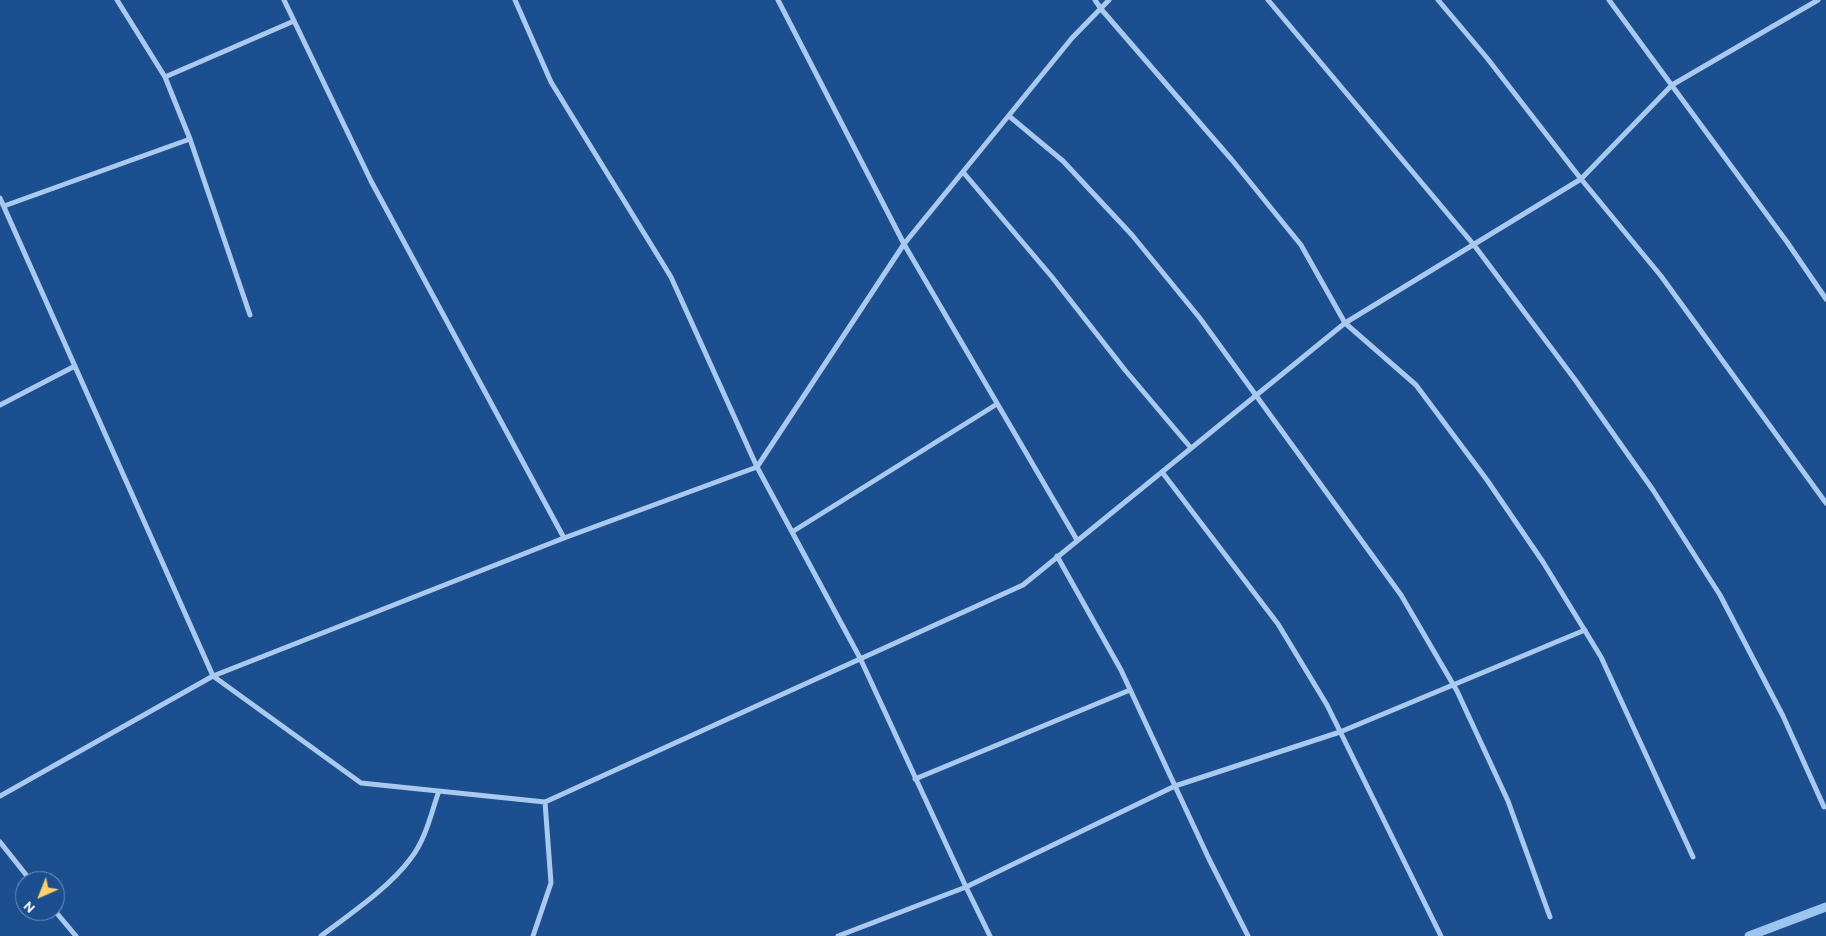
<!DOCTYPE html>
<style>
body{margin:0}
#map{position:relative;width:1826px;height:936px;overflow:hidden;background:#1b4f8f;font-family:Overpass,sans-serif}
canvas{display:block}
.north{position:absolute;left:15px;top:871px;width:50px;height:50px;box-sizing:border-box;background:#1b4f8f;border:1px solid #7695bc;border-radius:50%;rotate:224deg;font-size:14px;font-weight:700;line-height:20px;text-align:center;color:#fff}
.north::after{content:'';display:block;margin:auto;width:18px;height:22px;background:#ffd166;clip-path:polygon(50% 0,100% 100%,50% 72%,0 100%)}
</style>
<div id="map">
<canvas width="1826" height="936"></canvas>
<div class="north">N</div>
</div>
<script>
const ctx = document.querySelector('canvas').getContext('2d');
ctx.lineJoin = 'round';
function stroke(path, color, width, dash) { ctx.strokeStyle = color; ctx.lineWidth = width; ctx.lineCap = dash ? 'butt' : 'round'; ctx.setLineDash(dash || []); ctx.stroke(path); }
const stream = new Path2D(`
 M1749 936 1826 907`);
const minor = new Path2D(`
 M117 0 165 77
 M284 0 371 181 564 538
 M515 0 551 82 671 277 757 467 860 658 966 887 838 936
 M778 0 904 244 1077 540
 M1095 0 1101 9 1232 160 1301 245 1345 323 1416 385 1487 480 1543 562 1601 657 1693 857
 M1268 0 1474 245 1576 381 1653 490 1720 595 1783 716 1824 807
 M1438 0 1487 58 1581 179 1661 276 1826 503
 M1609 0 1787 242 1826 299
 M1009 116 1063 161 1132 235 1199 317 1401 595 1457 691 1508 801 1550 917
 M190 139 250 315
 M963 172 1052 277 1125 370 1191 448
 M0 198 213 676 361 783 545 802 1023 585 1345 323 1581 179 1672 85 1818 0
 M4 206 190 139 165 77 294 21
 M0 405 75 366
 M1162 472 1278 624 1327 705 1441 936
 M792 532 997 404
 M1057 556 1121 670 1209 859 1248 936
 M915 779 1130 690
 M0 796 213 676 564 538 757 467 904 244 1072 38 1109 0
 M0 842 31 881
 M55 911 76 936
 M321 936C350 914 390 887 411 858 426 839 431 813 439 791
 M533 936 551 883 545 802
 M990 936 966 887 1175 786 1340 732 1585 630`);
stroke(stream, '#9cc4f0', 9);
stroke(minor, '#a9c9ee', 5);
</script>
